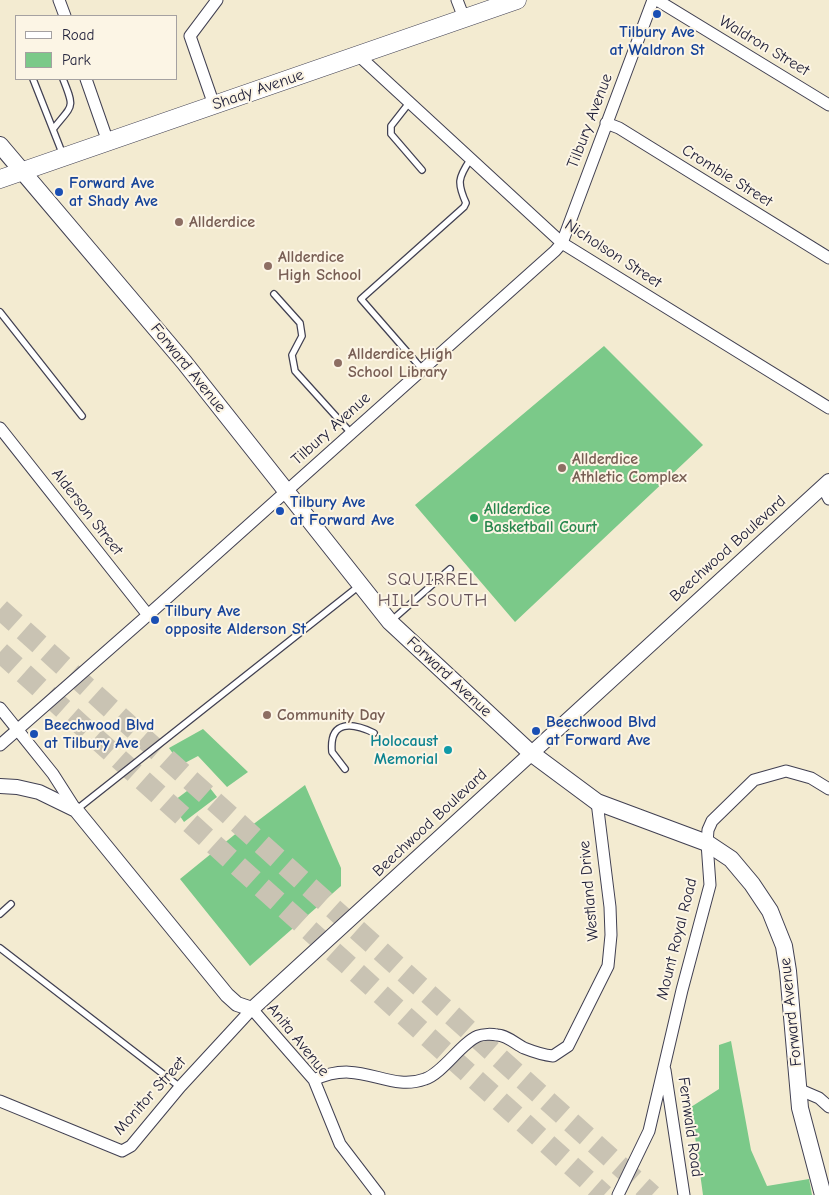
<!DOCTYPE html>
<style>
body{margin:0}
#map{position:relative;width:829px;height:1195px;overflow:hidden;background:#f3ebd1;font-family:"Comic Neue",sans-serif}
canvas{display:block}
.legend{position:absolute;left:15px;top:15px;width:162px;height:65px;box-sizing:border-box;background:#fcf5e5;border:1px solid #a5a1a1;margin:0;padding:6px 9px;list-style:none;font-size:15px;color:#22223b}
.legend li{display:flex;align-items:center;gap:10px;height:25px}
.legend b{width:25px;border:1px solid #a5a1a1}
</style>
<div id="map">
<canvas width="829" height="1195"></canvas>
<ul class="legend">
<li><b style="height:6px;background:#fff"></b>Road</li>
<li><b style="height:14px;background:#7bc989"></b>Park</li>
</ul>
</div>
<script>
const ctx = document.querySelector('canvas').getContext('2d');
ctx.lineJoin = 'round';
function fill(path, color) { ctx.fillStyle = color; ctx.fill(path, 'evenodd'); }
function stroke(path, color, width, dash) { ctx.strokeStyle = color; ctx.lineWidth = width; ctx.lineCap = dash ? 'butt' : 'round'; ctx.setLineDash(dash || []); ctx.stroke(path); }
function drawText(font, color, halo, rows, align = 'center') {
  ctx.font = font + ' "Comic Neue",sans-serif'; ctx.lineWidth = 4; ctx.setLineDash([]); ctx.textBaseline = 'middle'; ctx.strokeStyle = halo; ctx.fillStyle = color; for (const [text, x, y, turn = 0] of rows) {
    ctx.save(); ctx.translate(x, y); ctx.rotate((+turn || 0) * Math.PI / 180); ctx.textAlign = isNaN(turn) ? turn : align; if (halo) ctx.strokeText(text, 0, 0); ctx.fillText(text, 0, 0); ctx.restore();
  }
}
const green = new Path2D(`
 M604 346 703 445 515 622 415 505Z
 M203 729 248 772 227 787 198 756 181 765 169 748Z
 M203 779 217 797 184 822 171 803Z
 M305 785 341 868V886L250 966 180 879 244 827 247 829Z
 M731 1041 751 1150 767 1186 809 1179 812 1195H703L691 1107 719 1089V1045Z`);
const motorwayTunnel = new Path2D(`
 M0 609 652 1195
 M0 652 604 1195`);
const service = new Path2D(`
 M33 79 63 155
 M409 103 391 126V134L422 170
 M54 128C73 104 75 109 63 79
 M274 294 300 323 302 336 292 355 295 371 351 433
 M0 312 82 416
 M422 369 361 299 464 207 466 203C457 183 458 178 470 160
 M391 621 450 569
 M345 769 332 752C329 719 353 723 374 733
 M76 810 359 586
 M0 914 11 904
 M0 948 180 1087`);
const minor = new Path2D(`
 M59 0 65 16
 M457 0 464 18
 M657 0 829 105
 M358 55 562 243 829 408
 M86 79 108 142
 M214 105 190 36 217 0
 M606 123 619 128 829 258
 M0 428 148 615
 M823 487 829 499
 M0 708 53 774 76 810
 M0 745 148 615 555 251 562 243 653 0
 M665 1070 684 1195
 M314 1080C361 1057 387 1093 425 1079 443 1073 461 1043 478 1036 483 1034 492 1034 497 1035 506 1035 516 1044 524 1048 534 1052 543 1055 553 1056L568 1046 608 966 611 935 610 907 597 802
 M798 1089 819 1098 829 1107
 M0 1101 122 1151 131 1146 180 1087 252 1009 314 1080 340 1144 379 1195
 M618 1195 649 1131 682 990 710 885 707 843 708 830 712 821 754 780 786 771 811 778 829 789`);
const tertiary = new Path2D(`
 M0 786 17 787 39 792 76 810 227 995 237 1004 252 1009 829 481`);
const secondary = new Path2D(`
 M0 145 184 362 390 622 531 753 597 802 707 843 731 859 752 884 770 911 784 946 788 971 800 1108 823 1195`);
const primary = new Path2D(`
 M0 179 517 0`);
const markers = [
 [657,14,5,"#1a4fb4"],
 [59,192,5,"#1a4fb4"],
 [179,222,5,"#8d6e63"],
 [268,266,5,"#8d6e63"],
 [338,363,5,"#8d6e63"],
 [562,468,5,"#8d6e63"],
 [280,511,5,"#1a4fb4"],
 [474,518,5,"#2e9e5b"],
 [155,620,5,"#1a4fb4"],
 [267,715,5,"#8d6e63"],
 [536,731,5,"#1a4fb4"],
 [34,734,5,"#1a4fb4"],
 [448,750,5,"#0f9aa8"]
];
const transitNames = [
 ["Tilbury Ave",657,32,"center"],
 ["at Waldron St",657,50,"center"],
 ["Forward Ave",69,183],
 ["at Shady Ave",69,201],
 ["Tilbury Ave",290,502],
 ["at Forward Ave",290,520],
 ["Tilbury Ave",165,611],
 ["opposite Alderson St",165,629],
 ["Beechwood Blvd",546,722],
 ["at Forward Ave",546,740],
 ["Beechwood Blvd",44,725],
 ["at Tilbury Ave",44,743]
];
const streetNames = [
 ["Waldron Street",764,46,31],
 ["Shady Avenue",258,90,-19],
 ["Tilbury Avenue",590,121,-69],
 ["Crombie Street",727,176,32],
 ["Nicholson Street",613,254,33],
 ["Forward Avenue",188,368,51],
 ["Tilbury Avenue",331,429,-42],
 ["Alderson Street",87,512,52],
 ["Beechwood Boulevard",728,549,-42],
 ["Forward Avenue",449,677,43],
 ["Beechwood Boulevard",430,823,-43],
 ["Westland Drive",589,891,-95],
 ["Mount Royal Road",677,939,-76],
 ["Forward Avenue",791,1012,-96],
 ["Anita Avenue",298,1040,51],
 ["Monitor Street",150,1096,-48],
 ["Fernwald Road",690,1127,82]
];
const educationNames = [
 ["Allderdice",189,222],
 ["Allderdice",278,257],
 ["High School",278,275],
 ["Allderdice High",348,354],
 ["School Library",348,372],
 ["Allderdice",572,459],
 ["Athletic Complex",572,477],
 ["Community Day",277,715]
];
const leisureNames = [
 ["Allderdice",484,509],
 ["Basketball Court",484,527]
];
const cultureNames = [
 ["Holocaust",438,741],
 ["Memorial",438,759]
];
const neighbourhoodNames = [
 ["SQUIRREL",433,580],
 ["HILL SOUTH",433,601]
];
fill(green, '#7bc989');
stroke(motorwayTunnel, '#c9c3b3', 21, [21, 11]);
stroke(service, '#414052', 8);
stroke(minor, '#414052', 13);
stroke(tertiary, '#414052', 16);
stroke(secondary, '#414052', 18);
stroke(primary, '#414052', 19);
stroke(service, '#fff', 5.5);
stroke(minor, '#fff', 11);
stroke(tertiary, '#fff', 14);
stroke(secondary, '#fff', 16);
stroke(primary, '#fff', 18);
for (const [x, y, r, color] of markers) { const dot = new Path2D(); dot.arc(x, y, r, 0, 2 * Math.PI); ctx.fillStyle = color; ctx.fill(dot); stroke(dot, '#fcf5e5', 2); }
drawText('bold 16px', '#164399', '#fcf5e5', transitNames, 'left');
drawText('16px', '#22223b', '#fcf5e5', streetNames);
drawText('bold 16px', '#785e54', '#fcf5e5', educationNames, 'left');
drawText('bold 16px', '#27864d', '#fcf5e5', leisureNames, 'left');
drawText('bold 16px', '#0d838f', '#fcf5e5', cultureNames, 'right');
ctx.letterSpacing = '1px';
drawText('18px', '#645259', '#fcf5e5', neighbourhoodNames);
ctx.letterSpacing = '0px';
</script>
